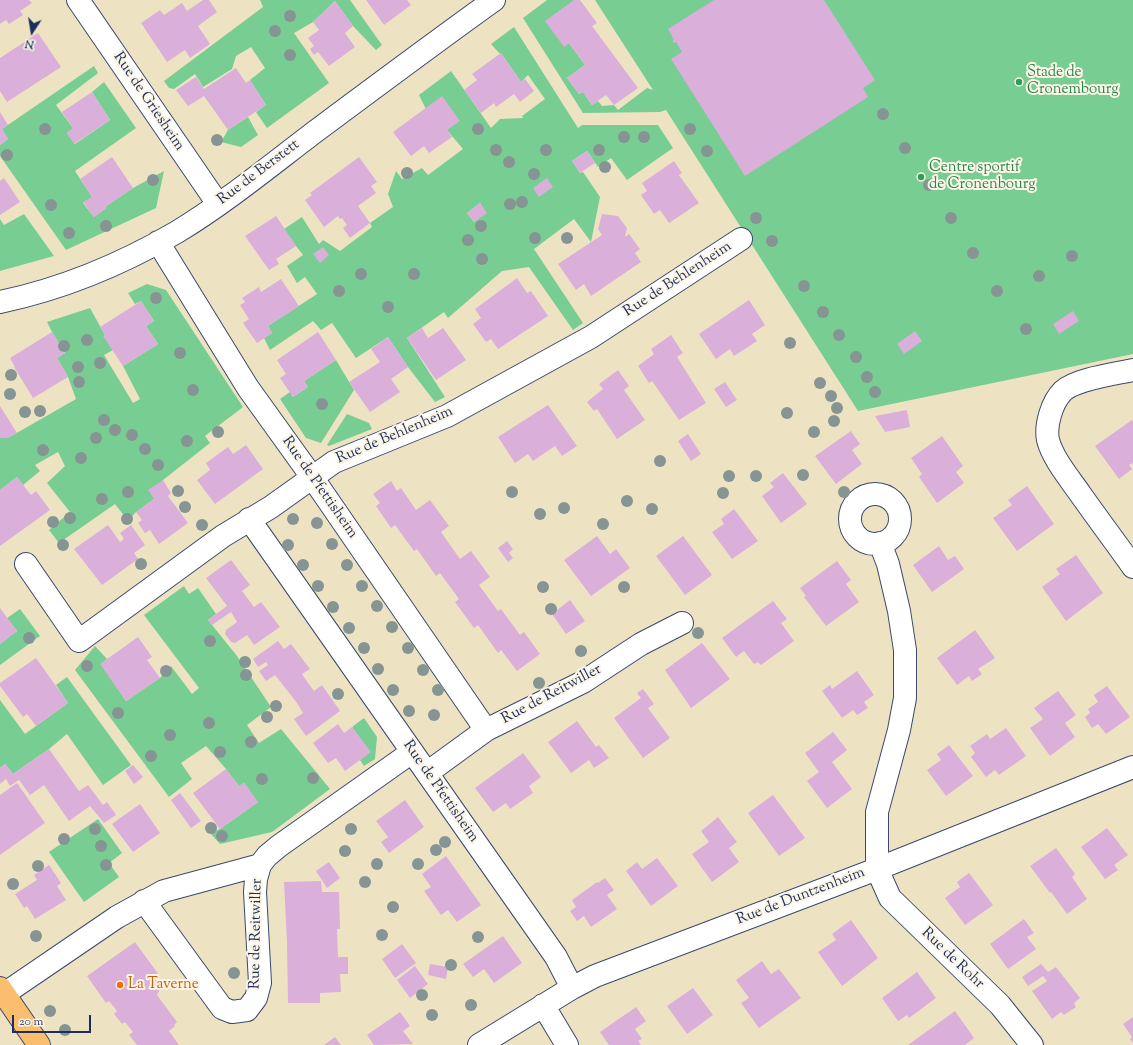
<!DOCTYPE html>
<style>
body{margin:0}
#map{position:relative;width:1133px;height:1045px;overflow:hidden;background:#ede3c3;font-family:"Sorts Mill Goudy",serif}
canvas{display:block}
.north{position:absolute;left:12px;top:12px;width:40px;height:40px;-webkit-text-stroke:3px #fcf5e5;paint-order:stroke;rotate:192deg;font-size:11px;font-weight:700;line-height:16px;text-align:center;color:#1b2f5e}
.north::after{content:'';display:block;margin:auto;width:14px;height:18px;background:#1b2f5e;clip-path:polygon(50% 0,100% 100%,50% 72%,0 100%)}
.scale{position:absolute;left:12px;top:1015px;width:79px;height:18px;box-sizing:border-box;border:2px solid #1b2f5e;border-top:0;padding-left:5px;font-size:12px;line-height:14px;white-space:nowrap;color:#1b2f5e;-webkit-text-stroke:3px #fcf5e5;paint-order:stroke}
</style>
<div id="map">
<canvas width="1133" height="1045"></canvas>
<div class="north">N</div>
<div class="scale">20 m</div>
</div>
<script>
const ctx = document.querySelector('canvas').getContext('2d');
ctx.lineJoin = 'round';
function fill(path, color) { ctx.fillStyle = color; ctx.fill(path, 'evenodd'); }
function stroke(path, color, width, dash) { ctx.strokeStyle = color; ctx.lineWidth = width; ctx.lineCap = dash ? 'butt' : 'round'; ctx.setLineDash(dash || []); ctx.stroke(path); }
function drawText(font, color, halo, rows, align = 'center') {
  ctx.font = font + ' "Sorts Mill Goudy",serif'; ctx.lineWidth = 4; ctx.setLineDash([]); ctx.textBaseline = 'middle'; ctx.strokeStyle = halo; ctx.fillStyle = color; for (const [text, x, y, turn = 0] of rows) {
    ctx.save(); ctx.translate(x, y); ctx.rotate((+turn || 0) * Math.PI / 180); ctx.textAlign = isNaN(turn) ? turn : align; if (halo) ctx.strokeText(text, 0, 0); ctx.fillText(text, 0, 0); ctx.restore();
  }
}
const green = new Path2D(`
 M260 0H350L382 45 376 50 353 26 335 1 313 22 294 33 329 83 267 128 256 112 266 105 250 80 265 68 251 47 236 56 232 69 203 87 195 74 174 89 169 88 164 81 263 7Z
 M547 0H574L564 46 569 43 585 65 567 78 579 94 583 92 592 105 598 101 602 106 614 105 618 110 647 88 653 90 595 0H1133V354L858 411 666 110 660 112 583 113 523 18Z
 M514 27 578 128 582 125H658L673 148 627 180 611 158 598 167 587 151 572 161 580 173 583 172 600 197 591 242 574 219 534 249 583 323 573 330 529 267 502 271 448 318 444 312 407 338 445 397 435 402 408 367 388 337 356 358 332 323 321 330 313 321 270 350 264 338 272 333 268 326 317 294 305 277 297 283 287 266 303 255 296 246 284 229 302 217 319 244 323 240 340 251 372 227 370 223 393 207 388 194 396 171 402 179 422 168 428 175 463 149 447 130 426 109 419 95 451 71 491 128 500 119 523 118 522 116 545 99 528 75 521 82 501 53 500 54 491 44ZM480 203 486 213 474 222 467 213Z
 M94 66 98 73 56 105 73 128 67 133 75 144 110 120 92 92 104 82 136 128 75 171 92 197 83 203 94 217 106 208 105 207 133 188 164 171 156 208 66 250 0 156V145L8 139 2 129Z
 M248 117 258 135 241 147 221 142 228 130Z
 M24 214 54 256 0 271V219L4 225Z
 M147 284 166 290 243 407 205 436 210 443 163 480 154 499 136 512 128 521 115 504 59 543 49 530 70 512 47 483 65 466 58 452 35 465 40 471 23 485 17 477 0 490V438H8L76 399 68 377 57 358 65 353 52 332 47 322 90 308 105 335 104 336 113 350 104 355 133 403 140 399 123 366 158 344 146 326 154 321 141 301 135 304 128 293Z
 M336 360 354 390 321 443 306 438 280 399 290 392 293 397 308 387 304 381Z
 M347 414 369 423 372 429 329 446 327 445Z
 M184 586 189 594 198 588 216 614 208 620 237 656 271 707 247 725 259 743 281 729 330 789 272 832 220 844 210 833 220 829 258 802 239 786 226 769 206 746 181 763 192 779 169 797 75 670 95 646 107 659 101 664 126 701 160 678 171 666 192 694 199 688 144 615Z
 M20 609 40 636 0 665V644L17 631 7 618Z
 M67 677 131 765 103 785 67 734 49 749 13 774 5 764 0 768V700L25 734 68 703 56 685Z
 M364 718 377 737 375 759 364 766 360 760 370 752 352 727Z
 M98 819 122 853 109 863 119 877 84 902 49 852Z`);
const building = new Path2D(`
 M0 0H29L32 3 20 11 23 15 9 24 6 20 0 24Z
 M203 0H209L217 12 198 26 210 44 190 58 185 50 167 62 141 23 160 10 164 15 182 3 187 11Z
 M366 0H407L411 5 384 25Z
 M574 0H580L597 23 592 26 638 88 614 105 606 95 592 105 583 92 579 94 567 78 585 65 569 43 564 47 545 21Z
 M714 0H824L875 80 863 88 868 97 745 176 671 59 682 52 676 42 674 43 672 41 674 40 668 29Z
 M335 1 353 26 345 33 355 47 329 66 318 52 314 55 310 49 314 46 308 38 319 30 313 22Z
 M38 33 61 67 7 102 0 91V58Z
 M501 53 521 82 525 79 534 91 520 102 514 94 496 107 494 103 481 113 464 90 477 80 472 74Z
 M236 68 246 83 250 80 266 105 228 130 204 96 188 106 176 90 196 77 204 89Z
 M92 92 110 120 74 144 67 133 73 128 62 112Z
 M442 96 460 121 447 130 452 137 429 153 424 146 411 156 393 132Z
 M0 112 8 125 2 129 8 139 0 145Z
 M587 151 595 163 580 173 572 161Z
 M112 157 133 188 105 207 107 208 94 217 83 202 92 197 80 179Z
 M359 157 377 182 371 186 376 193 358 206 370 223 350 238 343 228 347 225 342 218 340 219 338 216 324 227 305 200 312 195 310 193Z
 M674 161 682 173 679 175 699 203 669 223 660 210 654 214 641 195 647 191 642 183Z
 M4 178 20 202 0 215V181Z
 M547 178 553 187 539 197 533 188Z
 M480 203 487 213 474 222 467 213Z
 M602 214 618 216 627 228 625 237 629 234 640 249 635 253 641 262 591 296 584 284 576 290 558 264 602 235 598 229Z
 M276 216 296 246 276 259 279 264 269 270 245 236Z
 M323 247 329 255 320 263 313 254Z
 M517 278 527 293 531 291 548 316 498 349 491 339 486 342 473 324 481 318 475 309Z
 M281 279 299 306 268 326 272 333 257 343 243 323 249 319 240 305 245 302 242 298 259 287 261 292Z
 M749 300 765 325 752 334 757 341 734 356 730 349 716 359 699 334Z
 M141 301 154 321 146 326 158 344 123 366 103 336 105 335 100 327Z
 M1073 311 1079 321 1059 334 1053 324Z
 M422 328 428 338 443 328 466 360 436 380 407 338Z
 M915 331 922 341 904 354 897 344Z
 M52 332 65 353 57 358 68 377 33 398 14 367H15L10 358Z
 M318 332 336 360 304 381 308 387 293 397 280 378 286 374 277 360Z
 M671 335 683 353 677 357 706 403 679 420 652 381 649 383 638 366 654 354 651 349Z
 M388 337 408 367 391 379 400 392 370 412 349 382 380 362 371 349Z
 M618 370 629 386 624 390 645 420 617 439 597 409 594 411 587 402 603 389 599 384Z
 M725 382 737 400 726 407 714 389Z
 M548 405 577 446 562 456 555 446 533 461 528 454 515 463 498 437Z
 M0 406 17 433 8 438H0Z
 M907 410 910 427 885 432 875 416Z
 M1132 420 1133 422V463L1129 465 1132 469 1119 479 1095 446Z
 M851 431 860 444 852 450 862 464 836 484 815 456Z
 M688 434 701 454 691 461 678 441Z
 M942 436 963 466 956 472 964 483 937 503 919 477 922 474 911 458Z
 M246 445 263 469 215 504 197 480 210 470 206 463 228 447 233 454Z
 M783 473 807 504 781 523 762 496 774 487 770 483Z
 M17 477 31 495 36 491 50 510 0 546V490Z
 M163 480 171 493 168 496 188 523 159 544 150 530 145 533 138 523 142 520 136 512 154 499 148 490Z
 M391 481 397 491 401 488 416 510 430 500 449 526 441 532 460 559 471 551 490 577 479 585 498 611 501 609 520 635 524 632 540 654 517 671 501 650 498 653 478 625 474 628 455 602 459 599 440 573 436 576 417 549 414 551 395 525 391 528 376 506 380 503 373 494Z
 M1027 486 1054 524 1017 551 993 518 1012 505 1008 500Z
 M734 509 758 541 732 559 712 532 724 524 721 519Z
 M108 525 120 542 124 539 120 533 131 525 145 545 134 553 138 559 102 585 74 549Z
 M597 536 610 554 616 549 630 568 591 596 564 560Z
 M683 536 712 575 685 595 656 556Z
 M507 541 513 549 509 553 513 558 508 562 498 548Z
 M939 546 948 560 955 556 964 569 932 592 913 565Z
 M1076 555 1103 593 1066 621 1042 587 1060 574 1056 569Z
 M231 560 250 585 242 591 254 607 261 602 280 627 254 645 247 635 235 643 231 642 225 634 226 630 237 622 231 612 212 625 208 620 227 606 206 578Z
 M837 561 851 580 846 584 859 602 826 626 804 597 806 596 800 588Z
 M570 600 585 621 566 634 552 614Z
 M773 601 787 619 781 623 794 641 761 665 758 662 754 664 744 651 736 657 722 638Z
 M0 608 17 631 0 644Z
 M975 630 995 658 978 669 982 674 972 681 969 676 957 685 937 658Z
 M138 637 152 657 147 660 160 678 126 701 100 664Z
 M278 641 284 649 291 644 310 669 302 674 308 683 314 691 322 685 340 711 306 736 294 719 303 713 297 703 275 675 266 681 259 671 268 665 266 662 258 667 253 659Z
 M702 643 730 679 691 708 665 670Z
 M36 658 68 703 36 726 27 714 23 717 0 686V683Z
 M857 671 874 695 864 702 868 708 857 715 853 710 842 718 822 691 830 685 832 689Z
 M1107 686 1130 717 1106 734 1098 724 1092 728 1085 717 1090 713 1088 709 1098 702 1094 695Z
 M643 689 654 704 648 708 670 738 643 758 614 718 641 698 637 693Z
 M1058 691 1076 715 1065 723 1075 737 1050 756 1030 728 1043 719 1034 708Z
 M577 721 596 747 599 745 609 758 594 768 589 760 571 773 548 742Z
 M338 724 344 733 352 727 371 752 345 771 336 758 328 763 313 743Z
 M1006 728 1026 756 999 775 995 770 986 777 971 757 975 753 970 746 987 734 990 739Z
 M833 732 847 750 832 762 852 789 827 808 807 781 819 772 805 753Z
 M949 745 973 776 946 796 927 770 941 760 937 754Z
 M49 749 79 791 88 785 103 805 107 802 116 815 104 823 90 806 69 821 44 785 30 795 19 780 10 786 6 779 0 784V768L5 764 13 774Z
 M523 753 541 777 529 786 533 793 510 809 506 803 493 812 475 788Z
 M133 765 143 777 134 784 125 771Z
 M226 769 239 786 244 782 258 802 220 829 193 793Z
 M17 783 45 823 0 855V795Z
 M180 793 201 821 191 828 171 800Z
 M773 795 805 838 779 856 748 813Z
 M405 800 424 827 389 853 381 842 388 837 376 821Z
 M140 804 160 833 133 852 112 824Z
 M718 817 737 842 729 848 739 862 712 882 692 854 709 842 701 831Z
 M1107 828 1128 855 1114 865 1118 870 1105 879 1081 847Z
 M1056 848 1075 874 1072 877 1087 899 1067 914 1051 892 1050 893 1030 866Z
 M446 856 481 905 457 922 448 910 441 915 424 891 431 887 422 874Z
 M657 858 678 886 651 906 626 871 637 862 642 869Z
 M329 862 340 878 327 888 316 871Z
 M49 865 61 883 57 886 66 900 35 919 27 906 24 908 15 894 37 880 34 875Z
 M969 873 993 905 965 925 945 898 960 887 957 882Z
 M605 878 614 890 607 895 617 909 591 927 584 916 577 921 570 911 576 907 572 900 597 882 598 883Z
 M321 881 322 892H339L340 929H337L338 957H348V974H340L341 992 320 993V1003H288L287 943 284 882Z
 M1024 919 1034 933 1027 937 1036 949 1008 969 990 944Z
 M851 920 878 958 842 986 818 952 836 940 832 934Z
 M503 936 522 963 494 983 484 969 473 977 463 964Z
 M135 942 159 975 161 987 157 995 177 1022 174 1025 175 1026 169 1031 179 1045H137L129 1035 133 1032 125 1022 122 1024 114 1014 117 1011 109 1001 106 1003 87 976Z
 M402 944 416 963 395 978 382 959Z
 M762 961 771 974 779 969 801 998 759 1028 741 1003 749 998 736 980Z
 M430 964 448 967 446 979 428 975Z
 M1041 964 1048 972 1056 967 1080 998 1074 1003 1076 1007 1064 1015 1061 1012 1052 1019 1032 991 1047 981 1043 976 1028 986 1022 977Z
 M415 966 428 984 410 998 397 980Z
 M917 972 936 998 909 1018 907 1015 898 1021 882 998Z
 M693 988 713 1015 687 1034 667 1006Z
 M636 1007 646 1021 635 1029 642 1039 638 1041 641 1045H609L600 1032Z
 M955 1011 974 1038 965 1045H908Z
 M400 1012 410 1026 403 1031 413 1044 374 1045 367 1035Z
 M1133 1017V1043L1130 1039 1132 1037 1123 1024Z
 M335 1037 341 1045H324Z`);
const minor = new Path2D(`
 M78 0 218 204
 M158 242 248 388 312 477 486 730
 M0 302C62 289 122 264 177 232 225 203 271 165 316 131 375 87 434 43 494 0
 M1133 370C1115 374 1076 379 1063 391 1052 402 1045 425 1048 440 1053 459 1070 479 1081 495 1098 519 1116 543 1133 567
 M850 519a25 25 0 1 1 50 0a25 25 0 1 1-50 0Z
 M249 519 556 957 572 988
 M880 543 888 564 899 611 905 650V698L899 730 877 812V869L890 898 1000 1005 1032 1045
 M26 564 79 641 223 536 271 507 334 462 447 416 591 337 741 239
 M427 773 486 730 583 682 641 644 682 623
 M144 901 222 1008 232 1012 247 1010 256 998 260 983 255 892 256 879 260 865
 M4 994 117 917 164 891 260 865 267 856 279 846 412 752
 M543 1005 567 1045
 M479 1045 572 988 595 976 877 869 1133 767`);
const major = new Path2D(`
 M0 988 39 1045`);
const trees = [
 [290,16],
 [275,31],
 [290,55],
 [883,114],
 [45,129],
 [478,129],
 [690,129],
 [624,137],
 [644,137],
 [217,140],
 [905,148],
 [496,150],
 [546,150],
 [599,150],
 [707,151],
 [7,155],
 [509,162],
 [605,167],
 [407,173],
 [534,174],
 [153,180],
 [929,185],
 [522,202],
 [510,204],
 [51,205],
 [756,218],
 [951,218],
 [106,226],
 [481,226],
 [69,233],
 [535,238],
 [567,238],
 [468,240],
 [772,241],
 [973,253],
 [1072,256],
 [482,259],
 [361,274],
 [414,274],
 [1039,276],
 [804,286],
 [339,291],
 [997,291],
 [156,298],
 [388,307],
 [823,312],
 [1026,329],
 [839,335],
 [87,340],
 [790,343],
 [64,346],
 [180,353],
 [856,357],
 [100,363],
 [78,367],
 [11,375],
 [867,377],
 [79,382],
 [820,383],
 [193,390],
 [875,392],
 [10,394],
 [831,396],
 [322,404],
 [837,408],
 [40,411],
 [25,412],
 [787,413],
 [104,420],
 [834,421],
 [115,430],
 [218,432],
 [814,432],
 [132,435],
 [96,438],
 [187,441],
 [145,449],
 [43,450],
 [81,458],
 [660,461],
 [158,465],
 [803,475],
 [729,476],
 [756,476],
 [178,491],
 [128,492],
 [512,492],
 [844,492],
 [723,493],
 [102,499],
 [627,501],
 [185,507],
 [564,508],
 [652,509],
 [540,514],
 [70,518],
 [127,519],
 [293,519],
 [53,522],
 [317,523],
 [603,524],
 [202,525],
 [332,544],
 [63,545],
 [288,545],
 [141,564],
 [303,565],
 [347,565],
 [318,586],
 [362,586],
 [543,587],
 [624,587],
 [377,606],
 [333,607],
 [551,609],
 [392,627],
 [349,628],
 [698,633],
 [29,638],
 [210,641],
 [364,648],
 [408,648],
 [581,651],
 [245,662],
 [87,666],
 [378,669],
 [423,670],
 [166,671],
 [246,675],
 [539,683],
 [393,690],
 [438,690],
 [338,694],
 [276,706],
 [409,711],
 [118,713],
 [434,715],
 [267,717],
 [209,723],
 [170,735],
 [251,742],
 [220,752],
 [151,756],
 [313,778],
 [262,779],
 [211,828],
 [95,829],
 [351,829],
 [222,836],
 [64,839],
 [445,842],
 [101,846],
 [436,850],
 [345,851],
 [377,864],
 [418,864],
 [106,865],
 [38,866],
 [365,882],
 [13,884],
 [393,907],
 [382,935],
 [36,936],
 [478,937],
 [451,965],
 [234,973],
 [422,995],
 [471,1005],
 [50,1011],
 [432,1015],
 [65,1030]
];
const markers = [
 [1019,82,4,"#2e9e5b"],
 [921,177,4,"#2e9e5b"],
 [120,985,4,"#e8710a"]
];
const leisureNames = [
 ["Stade de",1027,73],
 ["Cronembourg",1027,90],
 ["Centre sportif",929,168],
 ["de Cronenbourg",929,185]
];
const streetNames = [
 ["Rue de Griesheim",148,102,56],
 ["Rue de Berstett",259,173,-37],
 ["Rue de Behlenheim",678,280,-33],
 ["Rue de Behlenheim",395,436,-23],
 ["Rue de Pfettisheim",319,488,55],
 ["Rue de Reitwiller",552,695,-28],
 ["Rue de Pfettisheim",440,792,55],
 ["Rue de Duntzenheim",801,897,-21],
 ["Rue de Reitwiller",257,934,-89],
 ["Rue de Rohr",952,959,44]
];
const foodNames = [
 ["La Taverne",128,985]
];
fill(green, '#77cd92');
fill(building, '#dab0db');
stroke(minor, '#3a4a6d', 24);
stroke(major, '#3a4a6d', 24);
stroke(minor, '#fff', 22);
stroke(major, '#fbbd6e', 22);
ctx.fillStyle = '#869593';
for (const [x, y] of trees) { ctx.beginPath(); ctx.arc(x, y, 6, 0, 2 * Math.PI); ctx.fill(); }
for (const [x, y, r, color] of markers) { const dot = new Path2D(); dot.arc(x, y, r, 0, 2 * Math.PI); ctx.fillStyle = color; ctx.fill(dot); stroke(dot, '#fcf5e5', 1.5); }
drawText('15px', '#27864d', '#fcf5e5', leisureNames, 'left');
drawText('15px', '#1b2f5e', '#fcf5e5', streetNames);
drawText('15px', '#c56008', '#fcf5e5', foodNames, 'left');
</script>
